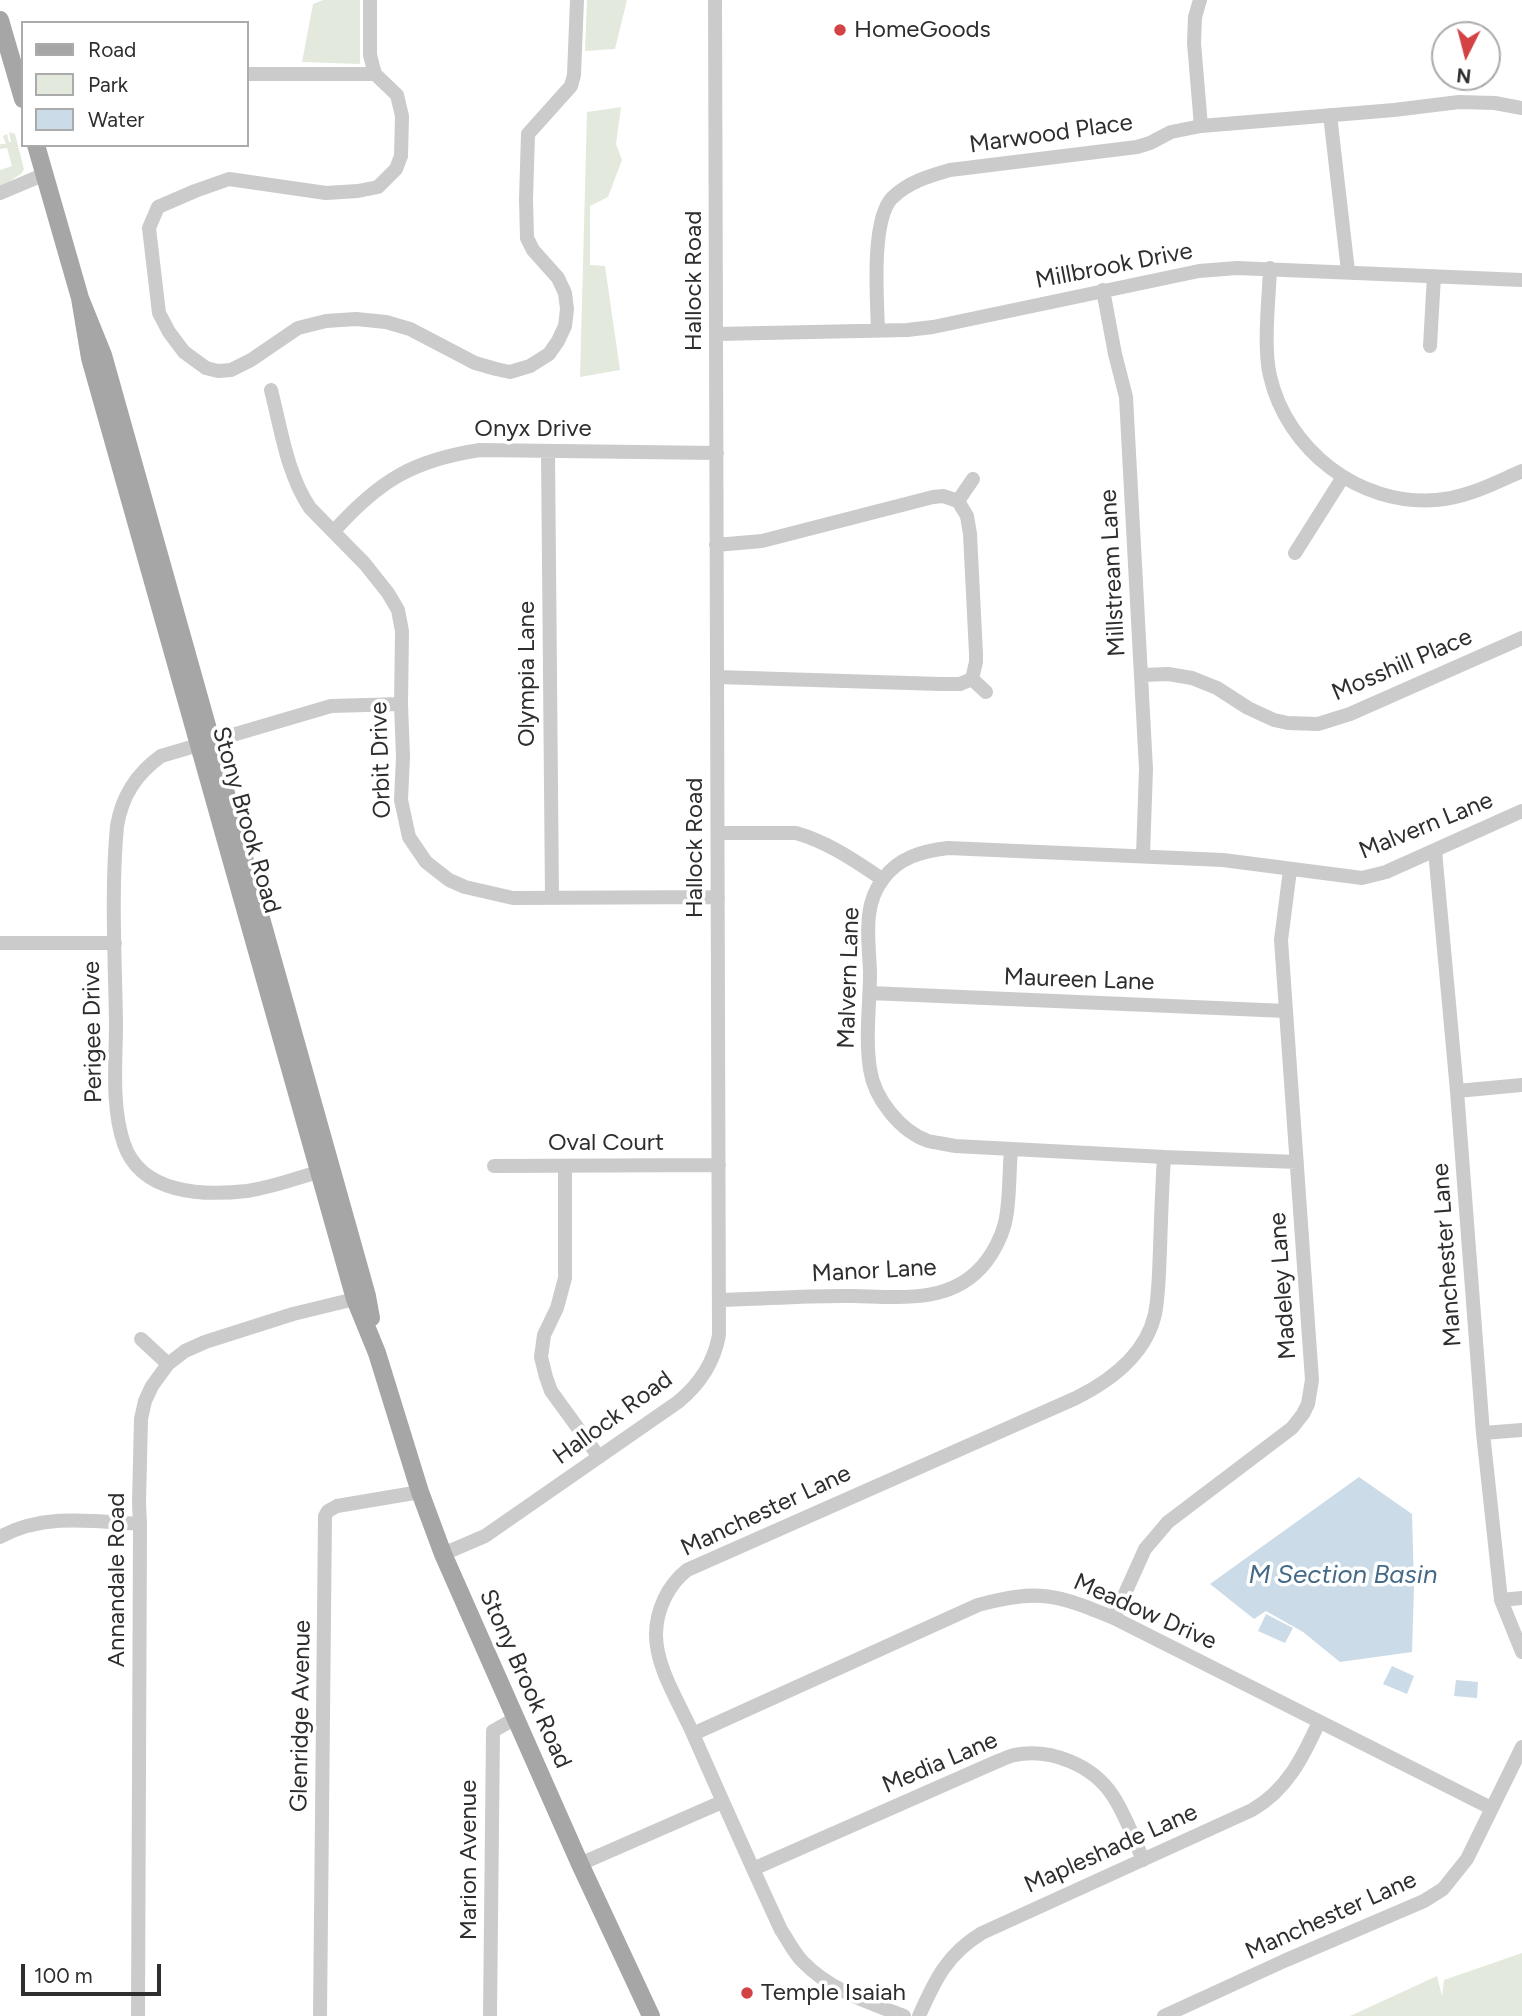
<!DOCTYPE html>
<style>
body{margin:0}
#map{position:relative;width:1522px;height:2016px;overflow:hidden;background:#fff;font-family:Figtree,sans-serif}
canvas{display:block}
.legend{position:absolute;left:21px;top:21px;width:228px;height:126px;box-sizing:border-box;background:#fff;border:2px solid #ababab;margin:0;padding:9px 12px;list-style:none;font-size:21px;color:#2e2e2e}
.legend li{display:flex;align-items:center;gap:14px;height:35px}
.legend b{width:35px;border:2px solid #ababab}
.north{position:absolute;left:1431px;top:21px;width:70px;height:70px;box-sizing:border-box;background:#fff;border:2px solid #ababab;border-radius:50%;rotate:186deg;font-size:19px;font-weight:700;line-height:28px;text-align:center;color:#2e2e2e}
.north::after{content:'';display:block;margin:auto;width:24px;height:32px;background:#d34244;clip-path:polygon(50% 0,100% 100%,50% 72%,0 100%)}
.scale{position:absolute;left:21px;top:1964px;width:140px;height:32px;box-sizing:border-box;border:4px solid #2e2e2e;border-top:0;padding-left:9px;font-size:21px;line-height:24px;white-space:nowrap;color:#2e2e2e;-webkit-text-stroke:5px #fff;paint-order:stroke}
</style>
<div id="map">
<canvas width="1522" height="2016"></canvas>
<ul class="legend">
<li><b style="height:9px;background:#a6a6a6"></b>Road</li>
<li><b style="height:19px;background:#e3eadd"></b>Park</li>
<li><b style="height:19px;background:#cbdbe8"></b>Water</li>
</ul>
<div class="north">N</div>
<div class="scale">100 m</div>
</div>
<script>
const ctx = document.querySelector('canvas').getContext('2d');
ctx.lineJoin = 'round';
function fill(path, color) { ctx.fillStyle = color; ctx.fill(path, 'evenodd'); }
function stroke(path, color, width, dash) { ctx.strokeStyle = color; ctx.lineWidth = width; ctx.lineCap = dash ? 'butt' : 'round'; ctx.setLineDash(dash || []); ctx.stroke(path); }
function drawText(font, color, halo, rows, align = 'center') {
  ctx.font = font + ' Figtree,sans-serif'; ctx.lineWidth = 7; ctx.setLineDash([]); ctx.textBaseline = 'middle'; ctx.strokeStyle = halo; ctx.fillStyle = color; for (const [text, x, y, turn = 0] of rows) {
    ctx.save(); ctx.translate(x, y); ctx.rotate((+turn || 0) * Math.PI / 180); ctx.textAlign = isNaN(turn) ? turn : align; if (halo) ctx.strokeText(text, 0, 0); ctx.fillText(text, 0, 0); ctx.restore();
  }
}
const green = new Path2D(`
 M323 0H360V64L302 62 313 4Z
 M587 0H627L615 49 585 51Z
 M621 107 616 144 622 160 608 197 590 206V265L605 266 620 370 580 377 587 112Z
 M9 132 15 134 24 169 22 173 0 188V170L12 166 7 148 0 149V144H6L3 136 7 134 9 142H11Z
 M1522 1953V2016H1350L1437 1976 1442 1996 1444 1980Z`);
const water = new Path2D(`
 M1359 1477 1412 1514 1414 1586 1412 1652 1340 1662 1303 1632 1266 1611 1254 1619 1210 1584Z
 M1266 1614 1293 1628 1285 1643 1258 1631Z
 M1392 1666 1414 1676 1407 1694 1383 1684Z
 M1456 1680 1478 1682 1477 1698 1454 1696Z`);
const minor = new Path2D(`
 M370 0V55L375 74 397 95 402 116 401 156 396 169 378 187 358 191 326 193 229 179 195 191 158 207 149 228 159 313 169 332 184 352 206 368 218 371 231 370 251 360 298 328 326 321 356 319 386 322 410 329 475 363 496 369 510 372 530 366 549 354 558 341 565 326 567 309 565 293 558 278 533 250 527 238 526 199 528 134 571 86 574 75 577 0
 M1200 0 1195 17 1194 43 1201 126
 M247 74H375
 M1330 115 1348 271
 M0 193 45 174
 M1270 268C1269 299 1263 346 1270 376 1287 450 1359 506 1436 500 1467 498 1494 483 1522 471
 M1103 290 1115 354 1126 397 1146 769 1143 855
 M878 330C877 299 871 220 892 198 908 182 929 176 950 170L1137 147 1150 143 1171 132 1201 126 1394 110 1459 102 1495 103 1522 108
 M717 334 907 330 933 327 1199 271 1237 268 1522 280
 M1430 346 1434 276
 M271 390C281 429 287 474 310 508L365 564 388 593 398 610 402 631 401 704 403 757 401 800 409 837 426 862 449 880 465 887 513 898 718 897
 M548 451 552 898
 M958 501 967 516 970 534 976 654V662L972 679
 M958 501 973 479
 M334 531C379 481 413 460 480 450L717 453
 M716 545 762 541 933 497 943 496 958 501
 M1295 553 1343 477
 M1142 675 1168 674 1192 678 1217 688 1248 708 1274 720 1288 723 1318 724 1350 714 1522 638
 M717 677 940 684H960L972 679
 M972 679 986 692
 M718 833H796C828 842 855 861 882 879
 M1435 851 1457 1091 1483 1433 1501 1600 1522 1652
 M0 943H115
 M870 993 1286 1011
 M1457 1091 1522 1085
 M1297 1162 1164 1157 955 1146C946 1144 937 1143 928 1141 900 1131 874 1098 870 1069 865 1037 870 1004 870 972 869 941 862 906 883 879 899 857 923 851 948 848L1223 860 1362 878 1386 872 1522 811
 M494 1166 719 1165
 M565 1166V1278L557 1308 544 1335 541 1357 546 1377 551 1391 599 1457
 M329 1169C302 1176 275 1187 247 1191 203 1196 141 1194 124 1144 111 1106 116 1062 116 1023 115 958 111 891 117 826 122 796 136 774 161 756L331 706 401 704
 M719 1300C764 1299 809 1295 853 1296 906 1297 960 1305 992 1253 998 1243 1004 1230 1006 1218 1010 1196 1009 1172 1011 1149
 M141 1339 168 1364
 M1483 1433 1522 1430
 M0 1537C43 1513 93 1521 140 1524
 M443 1554 485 1536 678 1402C700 1384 714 1363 719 1335L715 0
 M1501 1600 1522 1598
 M1114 1618 1145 1549 1168 1522 1292 1428 1303 1414 1308 1404 1312 1380 1281 940 1290 870
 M693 1734 978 1605C1039 1588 1058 1595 1114 1618L1491 1808
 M580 1864 722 1802
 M753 1869 989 1765C997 1762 1006 1757 1014 1755 1051 1748 1093 1765 1113 1796 1126 1816 1134 1839 1143 1860
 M138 2016 140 1524 139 1503 141 1419 145 1401 152 1386 168 1364 185 1351 205 1342 293 1314 363 1297
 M320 2016 325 1516 328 1511 337 1506 420 1492
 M490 2016 493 1731 516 1718
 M904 2016C868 2002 830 1990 803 1962 794 1953 788 1940 781 1930 751 1865 722 1800 693 1734 680 1704 656 1668 656 1635 656 1610 668 1585 687 1570L1076 1398C1110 1381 1146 1354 1155 1314 1159 1293 1159 1271 1160 1249 1161 1219 1162 1188 1164 1157
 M919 2016C935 1980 947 1954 982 1933L1252 1810C1287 1790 1303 1757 1319 1722
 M1164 2016 1284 1961 1424 1901 1443 1889 1467 1859 1522 1747`);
const major = new Path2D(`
 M0 20 23 99
 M36 145 80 298 103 355 367 1296 371 1318
 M80 298 90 358 355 1299 377 1353 420 1492 443 1554 580 1864 651 2016`);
const markers = [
 [840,30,7,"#d34244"],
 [747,1993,7,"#d34244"]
];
const poiNames = [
 ["HomeGoods",854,30],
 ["Temple Isaiah",761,1993]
];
const streetNames = [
 ["Marwood Place",1051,134,-8],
 ["Millbrook Drive",1114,266,-11],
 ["Hallock Road",694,281,-90],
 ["Onyx Drive",533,429],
 ["Millstream Lane",1113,573,-93],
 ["Mosshill Place",1402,665,-23],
 ["Olympia Lane",527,674,-90],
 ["Orbit Drive",381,760,-92],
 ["Stony Brook Road",246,820,74],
 ["Malvern Lane",1426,826,-22],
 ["Hallock Road",695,848,-90],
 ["Malvern Lane",849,978,-88],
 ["Maureen Lane",1079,980,2],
 ["Perigee Drive",93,1032,-91],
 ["Oval Court",606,1143],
 ["Manchester Lane",1447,1255,-94],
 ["Manor Lane",874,1271,-3],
 ["Madeley Lane",1283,1286,-94],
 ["Hallock Road",613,1418,-36],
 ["Manchester Lane",766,1511,-25],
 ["Annandale Road",117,1580,-90],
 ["Meadow Drive",1145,1612,24],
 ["Stony Brook Road",525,1679,66],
 ["Glenridge Avenue",301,1716,-89],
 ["Media Lane",940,1763,-23],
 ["Mapleshade Lane",1111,1849,-24],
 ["Marion Avenue",469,1860,-90],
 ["Manchester Lane",1331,1916,-24]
];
const waterNames = [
 ["M Section Basin",1343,1575]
];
fill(green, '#e3eadd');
fill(water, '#cbdbe8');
stroke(minor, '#cbcbcb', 14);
stroke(major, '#a6a6a6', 18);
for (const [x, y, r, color] of markers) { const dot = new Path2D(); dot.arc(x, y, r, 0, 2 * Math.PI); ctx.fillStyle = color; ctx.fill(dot); stroke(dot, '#fff', 2.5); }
drawText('24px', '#2e2e2e', '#fff', poiNames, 'left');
drawText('24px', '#2e2e2e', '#fff', streetNames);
drawText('italic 26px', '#446a88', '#fff', waterNames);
</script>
